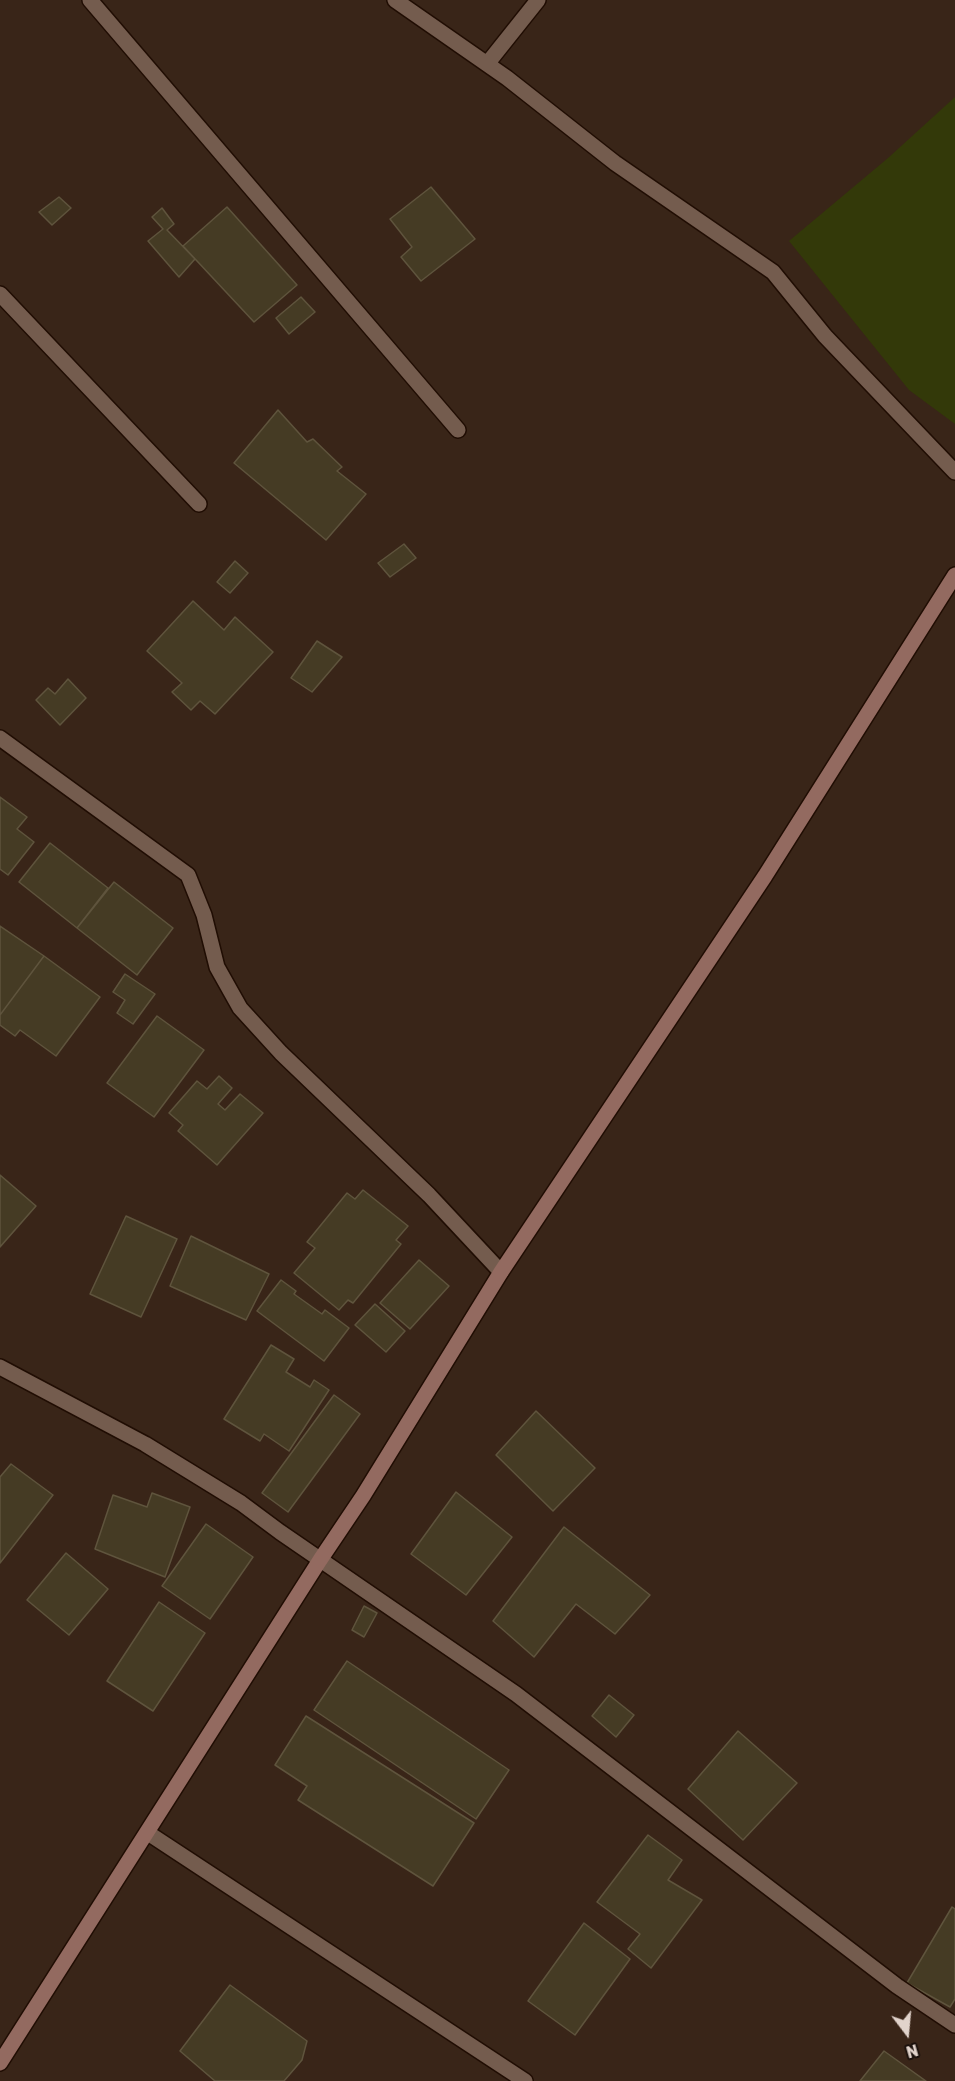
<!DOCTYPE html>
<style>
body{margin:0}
#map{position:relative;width:955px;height:2081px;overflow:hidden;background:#392518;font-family:Rubik,sans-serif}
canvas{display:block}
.north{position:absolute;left:877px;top:2003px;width:60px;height:60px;-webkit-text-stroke:4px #1a100b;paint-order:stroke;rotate:164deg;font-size:16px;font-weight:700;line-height:24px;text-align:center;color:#e1d3cb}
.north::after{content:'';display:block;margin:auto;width:21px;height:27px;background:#e1d3cb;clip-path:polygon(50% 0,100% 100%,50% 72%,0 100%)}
</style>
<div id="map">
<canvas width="955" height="2081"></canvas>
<div class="north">N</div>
</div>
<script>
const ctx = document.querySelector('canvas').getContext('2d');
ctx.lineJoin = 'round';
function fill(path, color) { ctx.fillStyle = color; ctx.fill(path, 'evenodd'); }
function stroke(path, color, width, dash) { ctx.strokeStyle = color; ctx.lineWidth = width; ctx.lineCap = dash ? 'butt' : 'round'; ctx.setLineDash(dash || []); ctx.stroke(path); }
const green = new Path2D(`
 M955 97V424L909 390 789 241 888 158Z`);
const building = new Path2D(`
 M431 187 475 239 421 281 401 257 412 247 390 219Z
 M59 197 71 208 52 225 39 212Z
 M227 207 297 285 254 322 183 246Z
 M162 208 174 224 167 230 195 259 179 277 148 241 163 229 152 217Z
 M301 297 315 312 289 334 276 318Z
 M278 410 307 442 313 439 342 467 337 471 366 494 326 540 234 463Z
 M404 544 416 558 390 577 378 563Z
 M235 561 248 573 230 593 217 582Z
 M193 601 224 630 235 617 273 652 215 714 200 701 191 710 172 692 182 683 147 651Z
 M317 641 342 657 312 692 291 678Z
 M68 679 86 698 60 725 36 700 48 688 55 694Z
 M0 797 27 817 17 829 34 842 8 875 0 869Z
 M50 843 108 888 77 928 19 882Z
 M114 882 173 928 137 975 77 928Z
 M0 926 44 956 0 1015Z
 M44 956 100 997 56 1056 20 1030 15 1036 0 1025V1015Z
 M125 974 155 994 133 1024 117 1013 125 1000 113 992Z
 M157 1016 204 1050 154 1117 107 1083Z
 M219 1076 232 1088 218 1104 225 1110 240 1094 263 1113 217 1165 178 1131 183 1125 169 1113 197 1081 207 1089Z
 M0 1175 36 1206 0 1247Z
 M363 1190 408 1226 396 1240 401 1244 353 1303 348 1300 339 1310 294 1273 315 1248 307 1242 347 1193 355 1199Z
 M126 1216 177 1239 141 1317 90 1294Z
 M191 1236 269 1274 246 1320 170 1286Z
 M419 1260 449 1286 410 1329 380 1303Z
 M281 1280 296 1291 294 1294 322 1314 325 1310 349 1328 324 1361 257 1311Z
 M375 1304 405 1331 386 1352 355 1325Z
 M271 1345 294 1359 286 1372 310 1387 314 1380 329 1390 289 1451 264 1434 260 1441 224 1419Z
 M334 1395 360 1414 288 1512 262 1493Z
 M536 1411 595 1468 553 1511 496 1455Z
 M11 1464 53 1495 0 1563V1477Z
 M456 1492 512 1537 466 1595 411 1554Z
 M152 1493 190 1507 165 1577 95 1549 113 1495 147 1507Z
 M206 1524 253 1557 210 1619 162 1586Z
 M564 1527 650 1595 615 1634 576 1604 534 1657 493 1621Z
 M66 1553 108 1589 69 1635 27 1600Z
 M159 1602 205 1633 153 1711 107 1681Z
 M364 1606 377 1613 364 1637 352 1630Z
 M347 1661 509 1770 476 1819 314 1710Z
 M609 1695 634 1715 616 1737 592 1716Z
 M306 1716 474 1823 433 1886 298 1800 307 1786 275 1765Z
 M738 1731 797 1783 743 1840 688 1789Z
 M648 1835 682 1860 668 1880 702 1900 651 1968 628 1949 640 1934 597 1902Z
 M952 1907 955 1909V1999L950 2007 907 1983Z
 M584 1923 630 1959 575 2035 528 2001Z
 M230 1985 307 2041 302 2060 284 2081H215L180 2051Z
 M884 2051 926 2081H860Z`);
const street = new Path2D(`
 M90 0 458 430
 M395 0 507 78 615 163 773 272 825 336 955 472
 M487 64 538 0
 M0 294 199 504
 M0 738 188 875 204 915 217 967 240 1008 281 1053 429 1195 501 1272
 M0 1367 145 1444 241 1503 280 1532 516 1694 897 1986 955 2025
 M148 1833 525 2081`);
const secondary = new Path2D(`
 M0 2063 320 1560 363 1496 501 1272 765 876 955 575`);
fill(green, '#333909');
fill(building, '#453b24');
stroke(building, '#5f543d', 1.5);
stroke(street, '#200d03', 18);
stroke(secondary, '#200d03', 18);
stroke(street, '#745c4e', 15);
stroke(secondary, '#936a60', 15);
</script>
